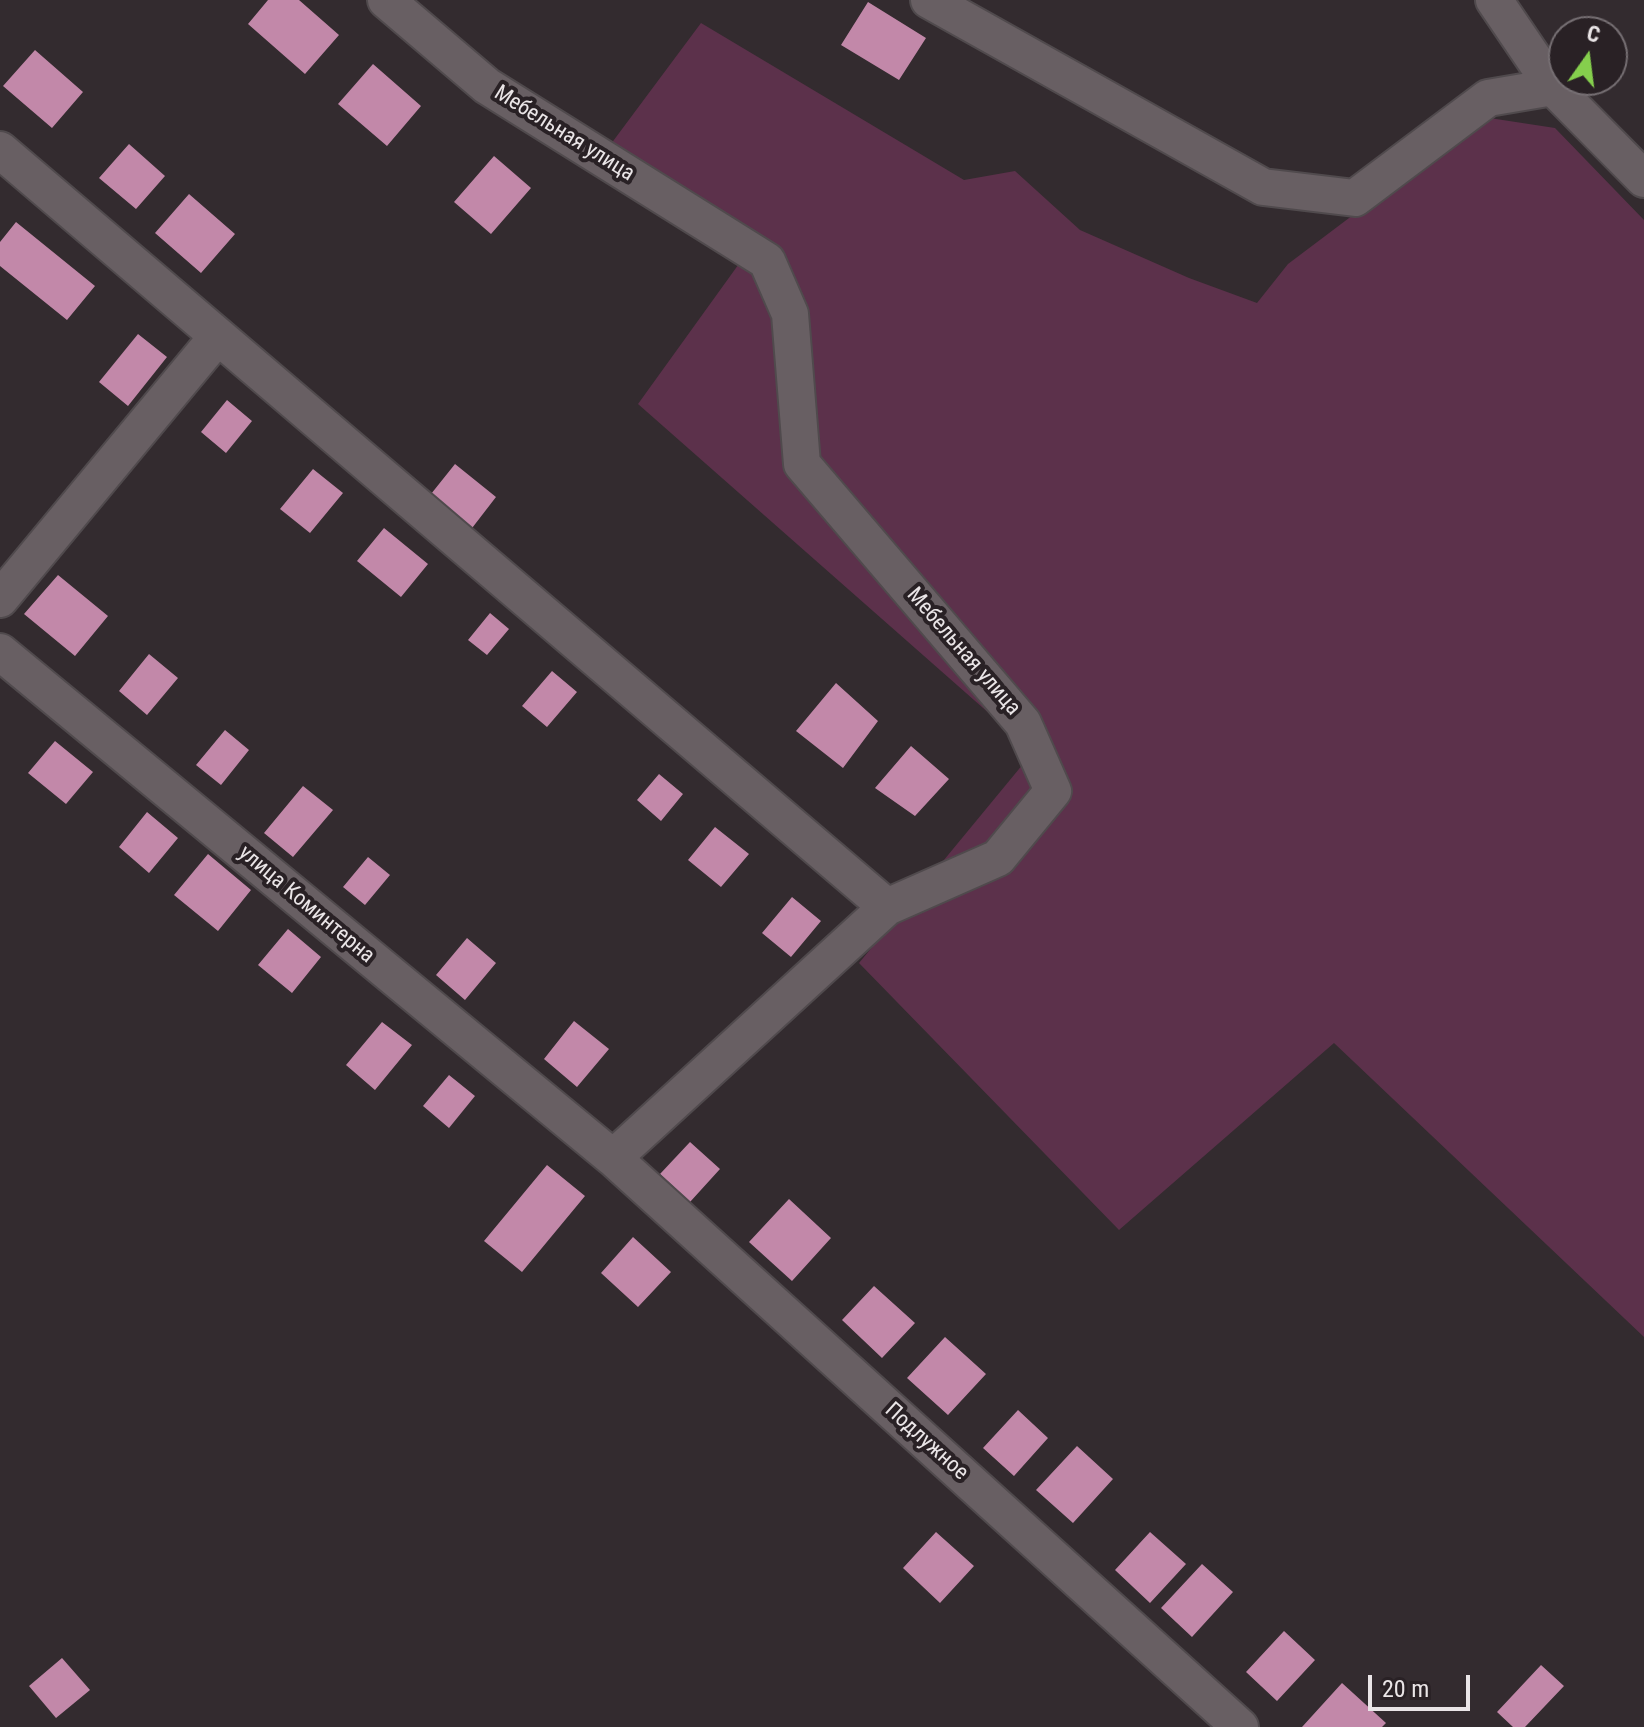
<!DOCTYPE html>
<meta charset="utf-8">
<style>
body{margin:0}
#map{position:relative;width:1644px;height:1727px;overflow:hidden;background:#332b2f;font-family:"Roboto Condensed",sans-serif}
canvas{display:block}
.north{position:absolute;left:1548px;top:16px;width:80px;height:80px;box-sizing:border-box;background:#292125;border:2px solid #766f73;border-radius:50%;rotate:14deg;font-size:22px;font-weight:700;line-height:32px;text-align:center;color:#eae5e7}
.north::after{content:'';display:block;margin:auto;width:28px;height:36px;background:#85cf4d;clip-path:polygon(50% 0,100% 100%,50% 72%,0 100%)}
.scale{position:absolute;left:1368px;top:1675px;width:102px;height:36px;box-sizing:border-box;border:4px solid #eae5e7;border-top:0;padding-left:10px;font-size:24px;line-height:28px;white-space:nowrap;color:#eae5e7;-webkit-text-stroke:6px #292125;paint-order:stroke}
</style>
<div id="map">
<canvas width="1644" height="1727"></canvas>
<div class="north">С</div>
<div class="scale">20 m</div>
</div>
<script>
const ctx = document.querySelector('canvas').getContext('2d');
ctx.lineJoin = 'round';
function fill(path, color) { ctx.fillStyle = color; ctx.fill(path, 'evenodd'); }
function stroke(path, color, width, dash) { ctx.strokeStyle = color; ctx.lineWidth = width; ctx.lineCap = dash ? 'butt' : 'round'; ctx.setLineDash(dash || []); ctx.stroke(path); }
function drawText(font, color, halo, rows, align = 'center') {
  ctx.font = font + ' "Roboto Condensed",sans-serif'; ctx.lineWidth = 8; ctx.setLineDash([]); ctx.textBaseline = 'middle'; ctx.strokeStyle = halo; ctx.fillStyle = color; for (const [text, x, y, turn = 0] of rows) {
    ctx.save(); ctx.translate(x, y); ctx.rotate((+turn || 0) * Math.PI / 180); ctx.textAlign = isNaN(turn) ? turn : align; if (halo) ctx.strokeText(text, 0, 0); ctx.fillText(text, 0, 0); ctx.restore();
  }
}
const green = new Path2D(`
 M701 23 964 180 1015 171 1080 230 1189 278 1257 303 1288 264 1483 117 1555 128 1644 220V1337L1334 1043 1119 1230 859 963 1033 752 638 404 741 261 599 160Z`);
const building = new Path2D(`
 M268 0H299L339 35 305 74 248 24Z
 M868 2 926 38 899 80 841 45Z
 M35 50 83 92 52 128 3 86Z
 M373 64 421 106 387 146 338 104Z
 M129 144 165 176 136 209 99 178Z
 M494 156 531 188 491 234 454 202Z
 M189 194 235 234 201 273 155 233Z
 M16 222 95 286 67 320 0 266V242Z
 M138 334 167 357 128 406 99 382Z
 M227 400 252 421 226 453 201 432Z
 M455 464 496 497 469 532 427 499Z
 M313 469 343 493 310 533 280 509Z
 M384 528 428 564 401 597 357 561Z
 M58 575 108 616 75 656 24 614Z
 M490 613 509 629 487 655 468 640Z
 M149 654 178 678 147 715 119 691Z
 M552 671 577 692 547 727 522 706Z
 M836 683 878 721 843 768 796 731Z
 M225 730 249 750 221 785 196 765Z
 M55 741 93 772 66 804 28 773Z
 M911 746 949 779 915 816 875 788Z
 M659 774 683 794 661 821 637 800Z
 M303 786 333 810 293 857 264 833Z
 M147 812 178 838 149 873 119 847Z
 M715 827 749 854 721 887 688 860Z
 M208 854 251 890 218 931 174 895Z
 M368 857 390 875 365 905 343 887Z
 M792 897 821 921 791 957 762 933Z
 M288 929 321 957 292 993 258 965Z
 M467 938 496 963 465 1000 436 975Z
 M574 1021 609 1049 577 1087 544 1059Z
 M382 1022 412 1045 375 1090 346 1065Z
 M449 1075 475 1096 449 1128 423 1106Z
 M690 1142 720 1169 690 1202 660 1174Z
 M547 1165 585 1196 522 1272 484 1241Z
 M789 1199 831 1238 792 1281 749 1242Z
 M633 1237 671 1272 638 1307 601 1273Z
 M874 1286 915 1323 882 1358 842 1320Z
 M945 1337 986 1374 948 1415 907 1378Z
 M1018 1410 1048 1438 1014 1476 983 1448Z
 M1077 1446 1113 1479 1073 1523 1036 1490Z
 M936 1532 974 1566 940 1603 903 1568Z
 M1150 1532 1186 1564 1150 1603 1115 1570Z
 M1202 1564 1233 1592 1192 1637 1161 1608Z
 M1284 1631 1315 1660 1277 1701 1246 1672Z
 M62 1658 90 1690 56 1718 29 1686Z
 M1541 1665 1564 1686 1525 1727H1513L1497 1712Z
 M1342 1683 1386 1723 1382 1727H1302Z`);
const minor = new Path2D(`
 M386 0 487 86 767 261 790 314 802 464 1023 723 1053 791 998 858 887 907 613 1158
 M929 0 1263 187 1355 198 1488 98 1553 87
 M1494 0 1553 87 1644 179
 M0 150 887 907
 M0 599 218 336
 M0 652 613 1158 1240 1727`);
const streetNames = [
 ["Мебельная улица",564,134,32],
 ["Мебельная улица",963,652,49],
 ["улица Коминтерна",306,905,40],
 ["Подлужное",926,1442,42]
];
fill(green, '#5c314b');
fill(building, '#c288a9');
stroke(minor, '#504a4d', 40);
stroke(minor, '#685f63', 36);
drawText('22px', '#eae5e7', '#292125', streetNames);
</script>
